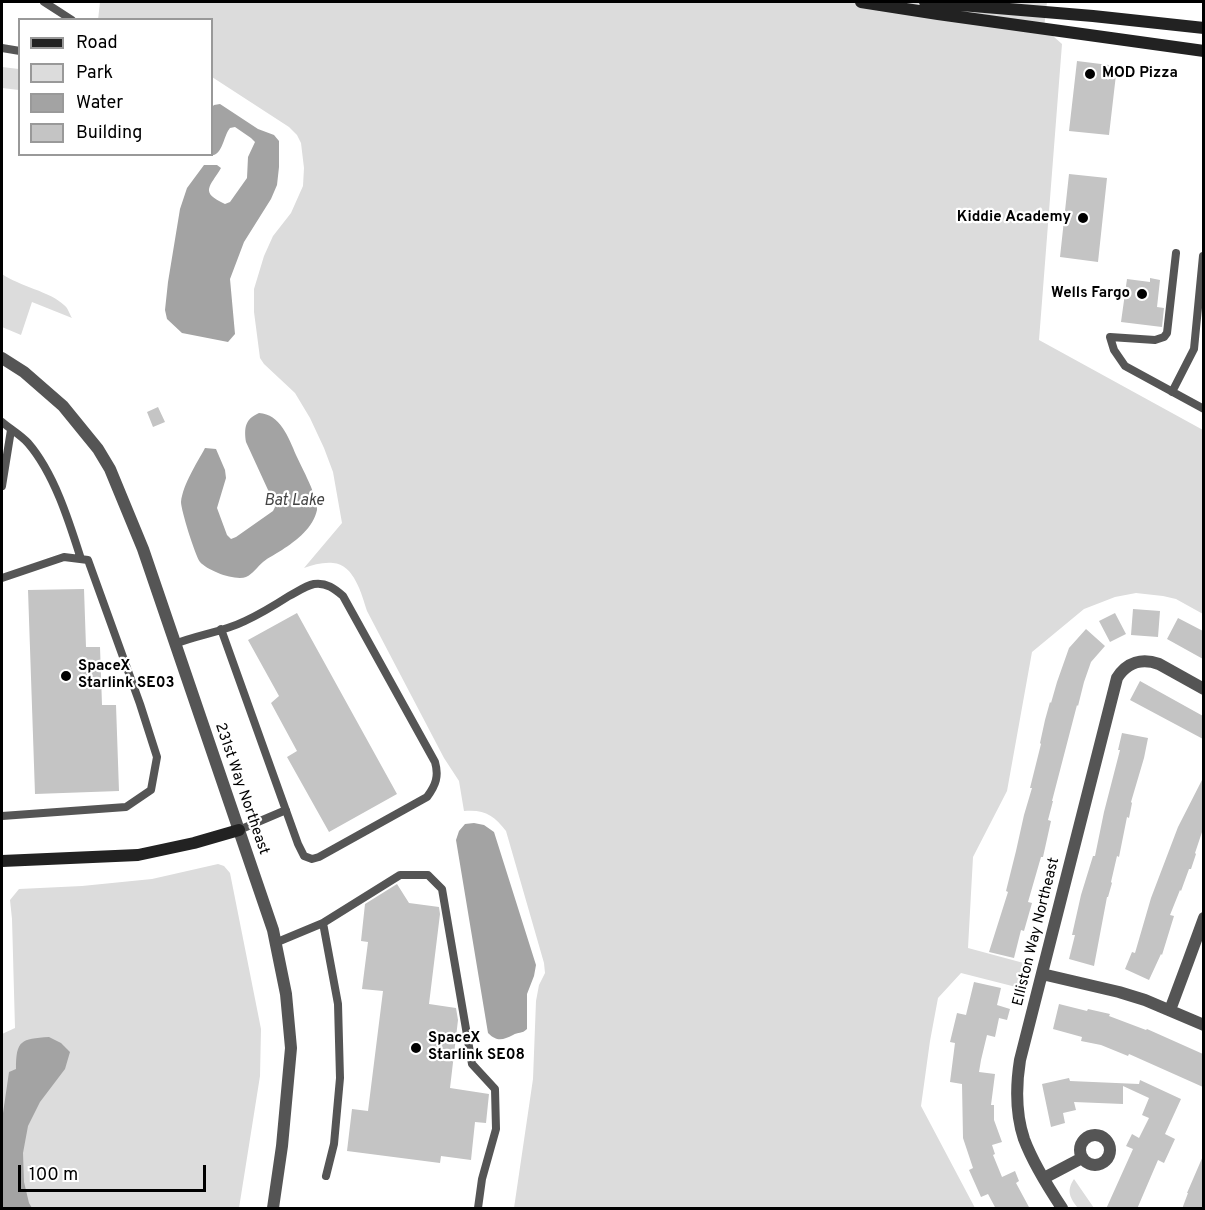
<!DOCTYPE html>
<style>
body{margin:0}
#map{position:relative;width:1205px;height:1210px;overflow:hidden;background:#fff;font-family:Overpass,sans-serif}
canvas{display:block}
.frame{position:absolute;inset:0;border:3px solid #000;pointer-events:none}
.legend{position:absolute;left:18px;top:18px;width:195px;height:138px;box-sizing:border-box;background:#fff;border:2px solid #999;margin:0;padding:8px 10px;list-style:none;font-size:18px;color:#000}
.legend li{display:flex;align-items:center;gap:12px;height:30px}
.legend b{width:30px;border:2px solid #999}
.scale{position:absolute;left:18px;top:1165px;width:188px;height:27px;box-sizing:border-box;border:3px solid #000;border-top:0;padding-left:8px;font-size:18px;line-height:21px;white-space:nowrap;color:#000;-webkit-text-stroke:4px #fff;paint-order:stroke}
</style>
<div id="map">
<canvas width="1205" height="1210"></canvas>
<div class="frame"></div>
<ul class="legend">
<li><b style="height:8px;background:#222"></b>Road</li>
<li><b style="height:16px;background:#dcdcdc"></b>Park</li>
<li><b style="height:16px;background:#a3a3a3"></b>Water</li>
<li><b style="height:16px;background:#c4c4c4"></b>Building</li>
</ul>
<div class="scale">100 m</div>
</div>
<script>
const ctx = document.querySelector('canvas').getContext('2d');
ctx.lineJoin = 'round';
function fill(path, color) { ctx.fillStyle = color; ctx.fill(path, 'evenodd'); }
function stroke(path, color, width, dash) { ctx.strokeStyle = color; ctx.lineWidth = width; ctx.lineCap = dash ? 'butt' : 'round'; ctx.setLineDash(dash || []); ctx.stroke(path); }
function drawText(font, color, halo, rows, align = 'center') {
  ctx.font = font + ' Overpass,sans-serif'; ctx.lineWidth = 4.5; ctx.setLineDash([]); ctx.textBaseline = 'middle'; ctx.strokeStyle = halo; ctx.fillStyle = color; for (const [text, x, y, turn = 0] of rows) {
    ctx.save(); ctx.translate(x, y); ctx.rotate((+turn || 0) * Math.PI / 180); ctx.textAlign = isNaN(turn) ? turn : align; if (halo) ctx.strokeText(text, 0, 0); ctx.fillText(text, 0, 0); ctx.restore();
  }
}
const green = new Path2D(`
 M100 2H1047L1044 28 1062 44 1039 340 1203 430V614L1176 599 1163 596 1136 593 1115 597 1084 609 1032 652 1007 791 973 857 968 948 1031 965 1024 989 961 973 938 998 930 1041 921 1106 975 1208H514L533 1079 536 1001 539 985 545 973 544 963 506 831C494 815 484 809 464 811L459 781 444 758 367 611C362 595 354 564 333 563 323 562 313 565 304 568L342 523 333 472 324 448 310 418 295 393 264 364 260 358 254 312V289L264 256 273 236 291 213 303 186 304 168 301 143 297 135 289 127 212 77V20H98Z
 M2 67 19 69V90L2 88Z
 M2 274C19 286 51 292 64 305 68 308 69 313 72 318L32 302 21 335 2 327Z
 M218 864 224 866 230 873 261 1029 260 1076 239 1208H2V1034L15 1028 12 919 10 900 19 889 82 886 152 879Z
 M1074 1179 1094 1208H1078C1070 1198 1066 1191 1074 1179Z`);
const water = new Path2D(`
 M220 104 258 129 274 135 279 141V167L277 185 271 199 244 242 230 279 235 334 228 342 182 333 167 319 165 310 168 282 180 209 187 188 204 165H217L221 168C210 187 199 192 225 204L230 202 247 178 248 157 255 142 251 138 235 127 230 128C224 135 223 152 214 155 209 156 202 155 198 155L212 154V107L214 105Z
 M259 413C280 414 289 438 296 455 301 466 319 499 317 510 313 528 297 540 282 550 276 554 269 557 263 562 257 567 253 574 246 577 235 581 208 571 200 562 195 555 181 510 181 502 183 484 197 463 205 448L216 449 225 470 226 478 217 508 227 535 231 539 236 537 273 511 275 507 274 503 246 442C244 428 245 419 259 413Z
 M474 823 484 825 494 832 536 965 534 976 527 994V1029C522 1034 518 1032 513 1035 503 1040 497 1042 488 1033L456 840 459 831 465 824Z
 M49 1037 61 1043 70 1052 65 1069 40 1102 28 1126 23 1153 24 1182 29 1203 32 1208H2V1120L9 1072 16 1069C16 1040 21 1039 49 1037Z`);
const building = new Path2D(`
 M1077 61 1117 66 1109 135 1069 131Z
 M1069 174 1107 178 1098 262 1060 257Z
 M1150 278 1160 280 1157 307 1164 308 1162 327 1121 322 1127 279 1150 282Z
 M158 407 165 422 153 427 147 412Z
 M84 589 86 647H100L102 705H116L119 791 35 794 28 590Z
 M1133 609 1160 611 1158 637 1131 635Z
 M297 613 397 794 329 832 287 757 297 751 271 703 279 696 248 640Z
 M1115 613 1126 634 1110 642 1099 621Z
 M1178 618 1203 631V659L1167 639Z
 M1086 629 1105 646 1091 662 1084 682 1078 706 1077 705 1052 801H1053L1048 820 1051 821 1043 857H1041L1028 902 1032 903 1024 931 1021 930 1014 958 989 952 1008 892 1006 891 1016 851 1024 815 1032 788H1030L1041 744 1040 743 1045 720 1050 702 1051 703 1057 682 1069 648Z
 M1140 681 1203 716V739L1130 700Z
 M1122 733 1148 738 1144 758 1131 802 1132 803 1129 818 1127 817 1119 857 1117 856 1111 882 1112 883 1108 897H1107L1094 966 1069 959 1075 935H1072L1081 895 1093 856H1095L1104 812 1120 750H1118Z
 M1203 778V829L1195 853 1196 854 1191 869H1189L1181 891 1180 890 1170 915 1174 916 1162 955 1161 954 1149 980 1125 969 1132 952 1135 953 1151 898 1178 827Z
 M397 884 409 903 439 907 440 914 429 1004 456 1008 458 1020 450 1088 489 1094 486 1123 475 1122 471 1160 441 1156 440 1163 347 1151 352 1109 368 1111 383 991 362 989 368 942 361 941 365 904Z
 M974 982 1001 988 997 1005 1010 1009 1007 1020 999 1018 995 1037 987 1035 981 1060 979 1072 995 1074 991 1105H994V1120L1002 1142 992 1145 995 1154 993 1155 1002 1177 1015 1171 1019 1181 1016 1183 1030 1209H996L988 1194 981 1197 969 1170 973 1168 963 1138 962 1084 950 1082 955 1043 950 1042 957 1013 966 1015Z
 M1059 1004 1087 1011 1088 1009 1110 1014 1109 1016 1146 1030 1147 1029 1203 1054V1087L1129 1054 1128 1056 1101 1045 1081 1041 1082 1037 1053 1029Z
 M1069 1078 1070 1081 1139 1084 1140 1080 1181 1099 1165 1134 1175 1139 1164 1163 1158 1160 1137 1209H1106L1133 1149 1126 1146 1132 1134 1139 1138 1149 1118 1142 1115 1149 1098 1123 1086V1104L1074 1102 1076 1110 1063 1113 1065 1123 1051 1127 1042 1084Z
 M1203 1156V1209H1182L1188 1193H1187Z`);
const lane = new Path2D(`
 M44 2 72 20
 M2 48 20 51
 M1176 253 1167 333 1164 337 1155 340 1110 337 1114 350 1125 366 1204 409
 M1172 392 1194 349 1203 256
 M2 422C10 429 21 435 28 443 54 473 69 521 81 559
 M2 486 11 430
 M2 578 64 557 88 560 140 704 157 757 151 790 126 807 2 816
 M175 644C197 635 223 632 245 621 260 614 275 605 289 596 297 592 305 586 314 584 326 582 335 589 343 596L435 762C439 776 436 785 427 797L319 857 312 859 304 856 298 844 221 629
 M239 830 286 810
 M323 923 400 875H428L442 889 472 1064 495 1089 496 1129 482 1179 478 1208
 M275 943 323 923 338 1004 340 1078 334 1144 326 1176`);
const street = new Path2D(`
 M2 358 24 372 63 406 98 449 110 469 143 549 273 930 286 994 291 1048 282 1146 273 1208
 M1042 974 1119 992 1145 1000 1204 1025
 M1170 1010 1189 959 1204 918
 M1080 1150a15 15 0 1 1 30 0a15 15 0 1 1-30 0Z
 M1044 1178 1082 1158
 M1062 1208C1048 1187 1033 1163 1024 1139 1016 1115 1016 1085 1020 1060L1117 678C1127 662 1142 658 1159 664L1204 689`);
const secondary = new Path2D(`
 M861 2 938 14 1204 51
 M925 2 1093 16 1204 28
 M2 861 138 855 194 843 239 830`);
const markers = [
 [1090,74,6,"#000"],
 [1083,218,6,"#000"],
 [1142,294,6,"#000"],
 [66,676,6,"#000"],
 [416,1048,6,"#000"]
];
const poiNames = [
 ["MOD Pizza",1102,74],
 ["Kiddie Academy",1071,218,"right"],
 ["Wells Fargo",1130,294,"right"],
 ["SpaceX",78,667],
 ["Starlink SE03",78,684],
 ["SpaceX",428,1039],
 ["Starlink SE08",428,1056]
];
const streetNames = [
 ["231st Way Northeast",241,789,71],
 ["Elliston Way Northeast",1037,932,-76]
];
const waterNames = [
 ["Bat Lake",294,502]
];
fill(green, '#dcdcdc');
fill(water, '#a3a3a3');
fill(building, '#c4c4c4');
stroke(lane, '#555', 8);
stroke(street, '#555', 12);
stroke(secondary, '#222', 12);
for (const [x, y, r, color] of markers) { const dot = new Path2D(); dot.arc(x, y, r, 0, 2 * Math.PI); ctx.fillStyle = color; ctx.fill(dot); stroke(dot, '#fff', 2); }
drawText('bold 15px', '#000', '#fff', poiNames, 'left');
drawText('15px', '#000', '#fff', streetNames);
drawText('italic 16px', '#444', '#fff', waterNames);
</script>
